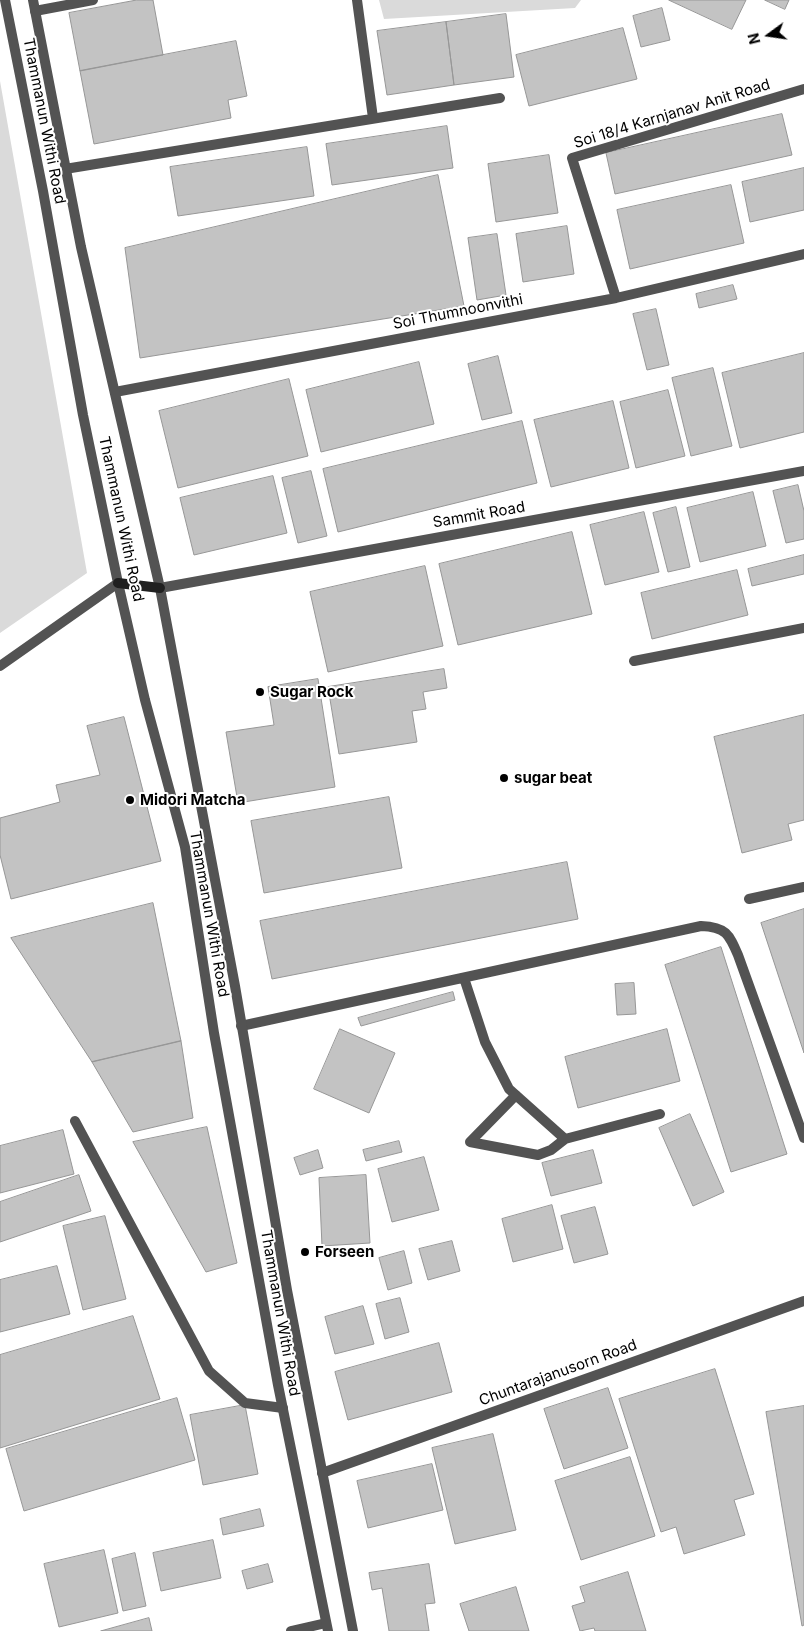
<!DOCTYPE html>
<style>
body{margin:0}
#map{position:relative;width:804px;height:1631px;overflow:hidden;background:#fff;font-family:Inter,sans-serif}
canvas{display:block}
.north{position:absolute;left:744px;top:10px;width:50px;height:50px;-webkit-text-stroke:4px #fff;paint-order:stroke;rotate:256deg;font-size:14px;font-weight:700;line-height:20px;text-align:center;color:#000}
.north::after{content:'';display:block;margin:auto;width:18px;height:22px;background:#000;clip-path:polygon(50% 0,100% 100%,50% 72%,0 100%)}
</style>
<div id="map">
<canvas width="804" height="1631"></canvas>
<div class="north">N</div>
</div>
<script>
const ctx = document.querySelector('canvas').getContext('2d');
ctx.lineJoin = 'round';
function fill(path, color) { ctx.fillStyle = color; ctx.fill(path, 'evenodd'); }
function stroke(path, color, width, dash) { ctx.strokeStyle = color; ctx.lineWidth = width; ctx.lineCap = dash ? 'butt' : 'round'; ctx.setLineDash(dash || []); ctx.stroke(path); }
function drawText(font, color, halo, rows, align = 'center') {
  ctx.font = font + ' Inter,sans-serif'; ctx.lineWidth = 4; ctx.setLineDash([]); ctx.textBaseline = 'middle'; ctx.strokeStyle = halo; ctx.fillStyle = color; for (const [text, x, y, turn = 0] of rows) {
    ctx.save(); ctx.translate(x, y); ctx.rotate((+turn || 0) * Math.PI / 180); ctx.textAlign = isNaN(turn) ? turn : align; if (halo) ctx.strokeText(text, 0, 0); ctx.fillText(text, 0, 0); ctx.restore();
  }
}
const green = new Path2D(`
 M379 0H581L575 8 384 19Z
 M0 81 87 573 0 633Z`);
const building = new Path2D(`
 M137 0H153L163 55 80 71 69 13Z
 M669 0H746L732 29Z
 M765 0H789L785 9Z
 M662 8 670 40 641 47 633 16Z
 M506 14 514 77 454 85 446 22Z
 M446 22 454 85 387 95 377 31Z
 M623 28 637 79 529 106 516 55Z
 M236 41 247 96 228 100 231 118 94 144 80 71Z
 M782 114 792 155 615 194 606 153Z
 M447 126 453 168 332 185 326 144Z
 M307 147 314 196 178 216 170 167Z
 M549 155 558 213 496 222 488 164Z
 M804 168V210L750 222 742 182Z
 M438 175 464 306 140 358 125 248Z
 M731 185 744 243 630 269 617 210Z
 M567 226 574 274 523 282 516 234Z
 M497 234 506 295 477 300 468 238Z
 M733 285 737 299 699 308 696 294Z
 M656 309 669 365 647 370 633 314Z
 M804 353V432L740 448 722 373Z
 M498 356 512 413 482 420 468 364Z
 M419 362 434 424 321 452 306 390Z
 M713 368 732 446 691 456 672 378Z
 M289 379 308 456 178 488 159 411Z
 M668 390 685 456 636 468 620 402Z
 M613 401 629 468 551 487 534 420Z
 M522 421 537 483 338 532 323 469Z
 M311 471 327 536 298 543 282 478Z
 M273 476 287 533 194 555 180 498Z
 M798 485 804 511V539L786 543 773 491Z
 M753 492 766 546 700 562 687 508Z
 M676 507 690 567 668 572 653 513Z
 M644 512 659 572 605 585 590 525Z
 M572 532 592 614 458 645 439 564Z
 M804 555V574L752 586 748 569Z
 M425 566 443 646 328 672 310 592Z
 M737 570 748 615 652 639 641 593Z
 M444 669 447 688 423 692 426 709 412 711 417 742 339 754 328 687Z
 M318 679 335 787 238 803 226 732 274 725 268 687Z
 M804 715V820L788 824 792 840 742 853 714 737Z
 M124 717 161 861 11 899 0 855V818L60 802 56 785 100 775 87 726Z
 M389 797 402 868 264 893 251 821Z
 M567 862 578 919 272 979 260 921Z
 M153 903 181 1041 92 1062 11 938Z
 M804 909V1053L761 923Z
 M721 947 787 1154 731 1172 665 965Z
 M634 983 636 1014 617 1015 615 984Z
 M453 992 455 1000 361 1026 358 1018Z
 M340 1029 395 1053 369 1113 314 1089Z
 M667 1029 680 1081 578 1108 565 1057Z
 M181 1041 193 1118 133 1132 92 1062Z
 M690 1114 724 1192 693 1206 659 1128Z
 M207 1127 237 1263 206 1272 133 1142Z
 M63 1130 74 1174 0 1193V1146Z
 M399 1141 402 1152 366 1161 363 1150Z
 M318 1150 323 1168 300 1175 294 1158Z
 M593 1150 602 1183 551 1196 542 1163Z
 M424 1157 439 1210 392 1222 378 1169Z
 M79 1175 91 1211 0 1242V1202Z
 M366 1175 370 1243 322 1246 319 1178Z
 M552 1205 563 1249 513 1262 502 1219Z
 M595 1207 608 1254 574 1263 561 1216Z
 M105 1216 126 1299 83 1310 63 1226Z
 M452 1241 460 1271 428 1280 419 1249Z
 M404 1251 412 1283 388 1290 379 1258Z
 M57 1266 70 1314 0 1332V1280Z
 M400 1298 409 1332 385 1339 376 1304Z
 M363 1306 374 1344 335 1354 325 1317Z
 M133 1316 160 1399 0 1448V1355Z
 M439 1343 452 1392 348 1420 335 1372Z
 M715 1369 754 1494 734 1500 745 1535 684 1554 676 1527 661 1532 619 1399Z
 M608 1388 628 1448 564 1469 544 1409Z
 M177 1398 195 1460 24 1511 6 1449Z
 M245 1405 258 1474 203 1485 190 1415Z
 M804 1406V1625L802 1626 766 1412Z
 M493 1434 516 1530 455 1544 432 1448Z
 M630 1457 655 1536 581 1560 555 1481Z
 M432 1464 443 1510 368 1528 357 1481Z
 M260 1509 264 1526 223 1535 220 1519Z
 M213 1540 221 1578 161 1591 153 1553Z
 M104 1550 118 1613 59 1627 44 1564Z
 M135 1553 146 1606 123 1611 112 1559Z
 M268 1564 273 1582 247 1589 242 1571Z
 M429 1564 435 1603 425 1604 429 1631H389L382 1588 372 1590 369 1573Z
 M628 1572 646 1631H595L594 1628 580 1631 572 1606 585 1602 580 1587Z
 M516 1587 529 1631H469L460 1604Z
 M149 1618 152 1631H101Z`);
const service = new Path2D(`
 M464 978 485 1042 509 1089 565 1139 660 1114
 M241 1026 701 926C726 927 729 934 738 955L804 1138
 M516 1095 470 1142 538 1155 551 1150 565 1139
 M75 1121 209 1371 245 1403 283 1408
 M291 1631 326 1623`);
const minor = new Path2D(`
 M357 0 373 118
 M35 11 93 0
 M65 169 500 98
 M616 298 572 158 804 89
 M115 392 616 298 804 254
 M160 588 804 471
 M634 661 804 628
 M749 899 804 887
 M322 1473 804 1301`);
const tertiary = new Path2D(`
 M5 0 43 191 83 415 118 583 145 700 185 847 214 1033 278 1385 328 1631
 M33 0 81 247 160 588 235 986 287 1290 353 1631
 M0 666 118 583`);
const secondary = new Path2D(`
 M118 583 160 588`);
const markers = [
 [260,692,5,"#000"],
 [504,778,5,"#000"],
 [130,800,5,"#000"],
 [305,1252,5,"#000"]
];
const streetNames = [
 ["Soi 18/4 Karnjanav Anit Road",672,114,-17],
 ["Thammanun Withi Road",44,121,79],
 ["Soi Thumnoonvithi",458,312,-11],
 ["Sammit Road",479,515,-10],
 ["Thammanun Withi Road",121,519,78],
 ["Thammanun Withi Road",209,914,80],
 ["Thammanun Withi Road",280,1313,80],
 ["Chuntarajanusorn Road",558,1373,-20]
];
const poiNames = [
 ["Sugar Rock",270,692],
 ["sugar beat",514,778],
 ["Midori Matcha",140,800],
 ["Forseen",315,1252]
];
fill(green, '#dadada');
fill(building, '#c3c3c3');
stroke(building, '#979797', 1);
stroke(service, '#535353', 10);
stroke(minor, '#535353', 10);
stroke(tertiary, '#535353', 10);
stroke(secondary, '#202020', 10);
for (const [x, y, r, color] of markers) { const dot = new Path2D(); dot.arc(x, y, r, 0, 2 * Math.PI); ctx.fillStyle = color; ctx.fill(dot); stroke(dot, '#fff', 2); }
drawText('15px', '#000', '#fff', streetNames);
drawText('bold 15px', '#000', '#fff', poiNames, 'left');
</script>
